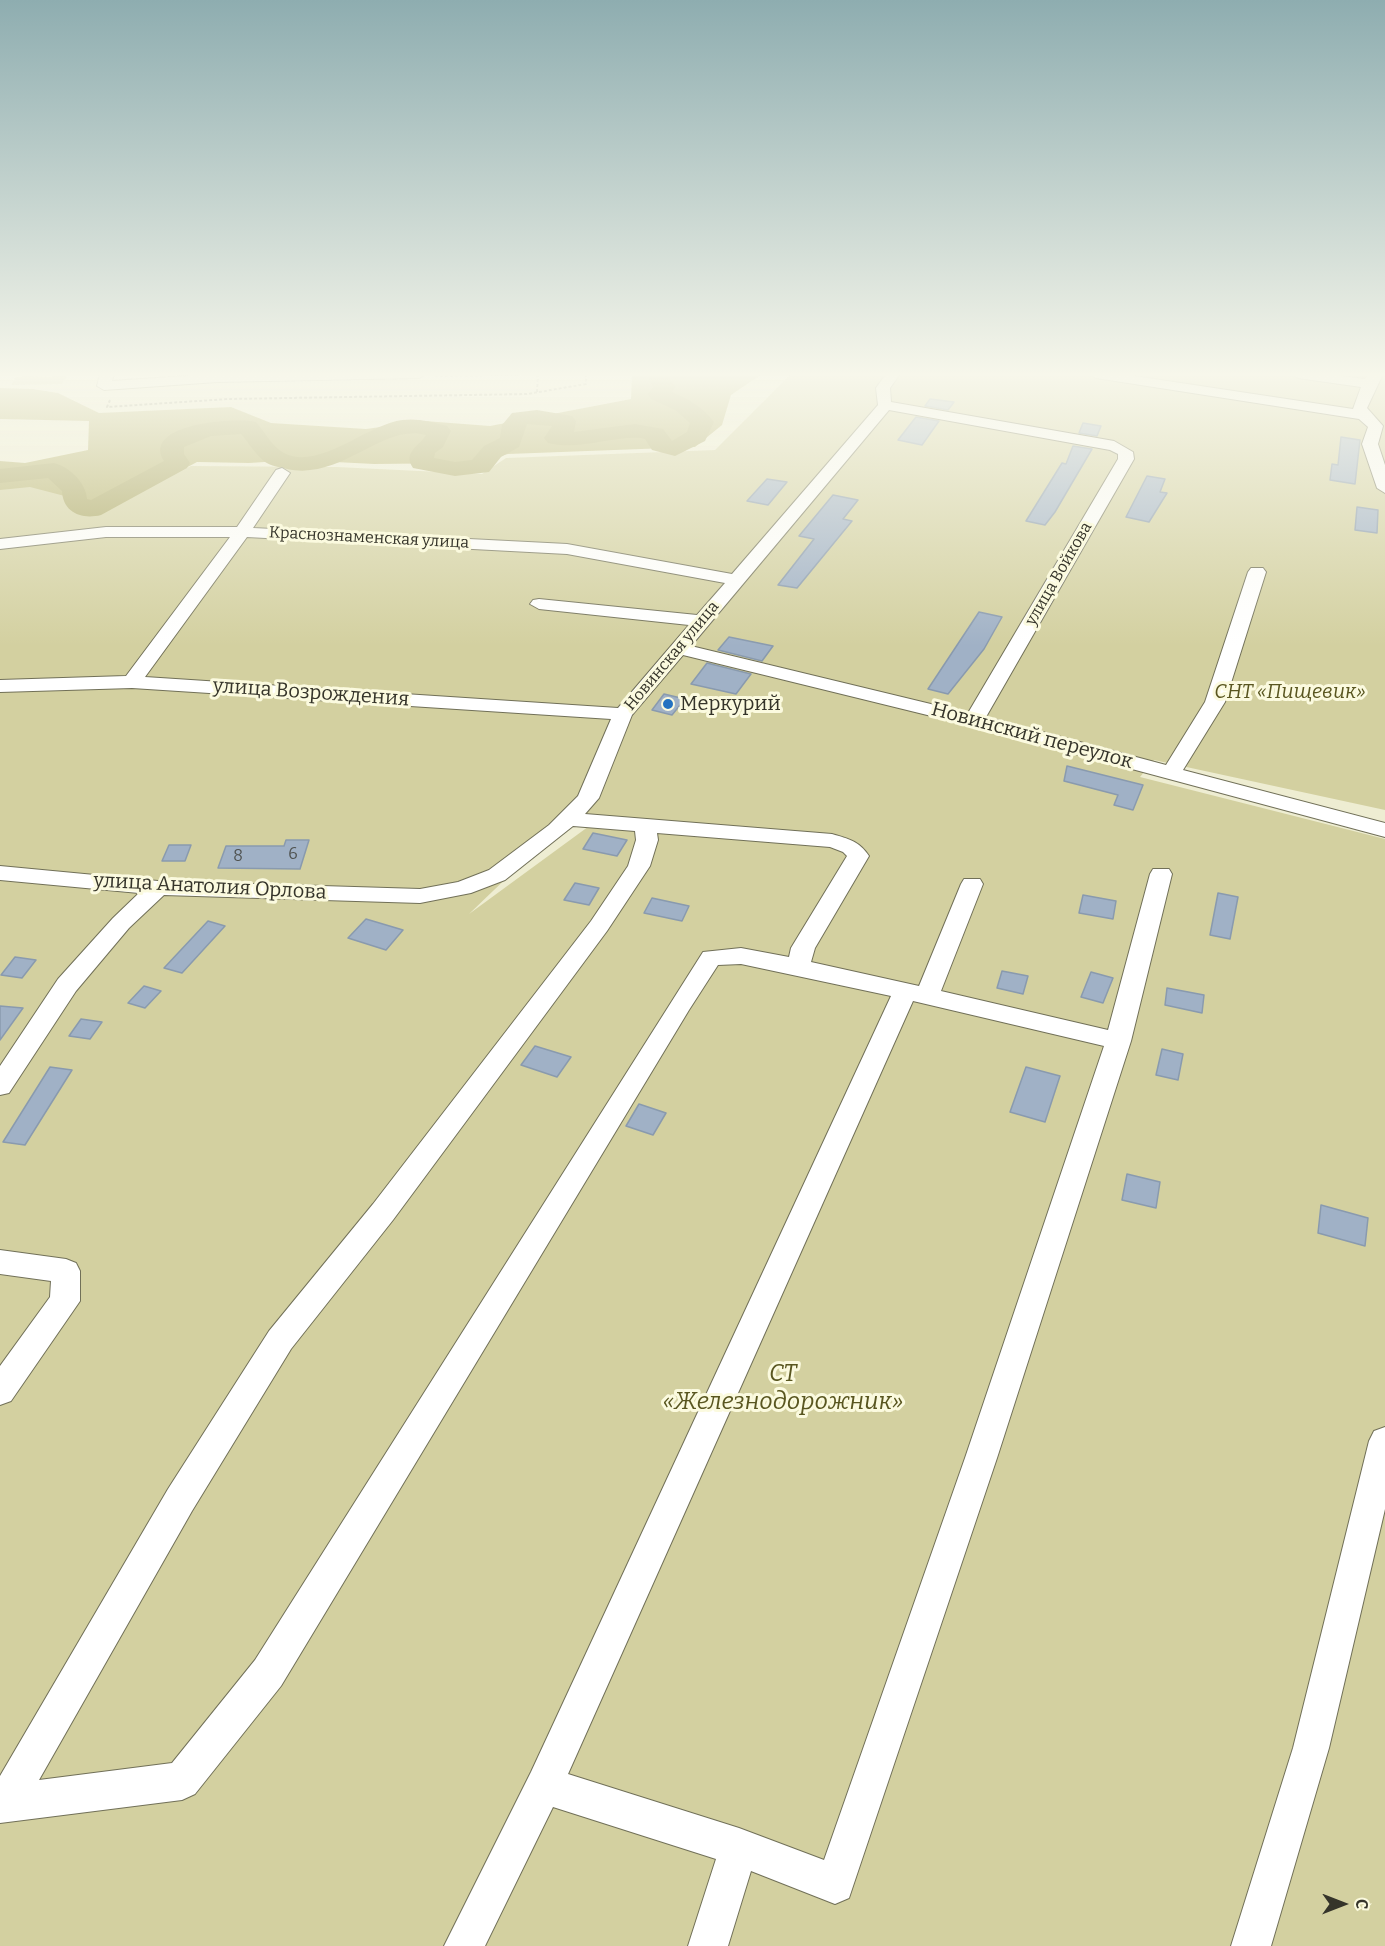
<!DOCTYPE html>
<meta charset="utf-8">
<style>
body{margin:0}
#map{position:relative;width:1385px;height:1946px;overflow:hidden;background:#eeedd2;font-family:Bitter,serif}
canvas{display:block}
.north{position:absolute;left:1313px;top:1874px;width:60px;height:60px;-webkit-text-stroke:4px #fbfadf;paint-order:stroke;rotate:90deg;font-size:16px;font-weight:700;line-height:24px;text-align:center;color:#35342a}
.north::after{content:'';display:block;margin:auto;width:21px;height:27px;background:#35342a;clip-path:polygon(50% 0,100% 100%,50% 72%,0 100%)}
</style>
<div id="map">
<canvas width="1385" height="1946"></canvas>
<div class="north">С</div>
</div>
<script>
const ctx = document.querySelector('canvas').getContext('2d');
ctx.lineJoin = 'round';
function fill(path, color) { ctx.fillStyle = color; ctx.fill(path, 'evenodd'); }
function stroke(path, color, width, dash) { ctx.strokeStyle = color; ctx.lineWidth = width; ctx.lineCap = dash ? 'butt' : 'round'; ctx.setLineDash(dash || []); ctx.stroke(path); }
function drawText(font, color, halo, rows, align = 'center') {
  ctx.font = font + ' Bitter,serif'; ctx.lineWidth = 6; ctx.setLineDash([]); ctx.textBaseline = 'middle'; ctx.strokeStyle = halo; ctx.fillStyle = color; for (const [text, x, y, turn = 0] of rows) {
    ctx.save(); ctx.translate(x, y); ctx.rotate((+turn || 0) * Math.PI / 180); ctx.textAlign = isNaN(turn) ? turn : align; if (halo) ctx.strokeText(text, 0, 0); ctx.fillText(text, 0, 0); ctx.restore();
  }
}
const green = new Path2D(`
 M791 374H1385V810L1154 760 1140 777 1385 839V1946H0V484L47 482 92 510 191 466 337 467 482 474 506 458 715 450ZM568 819 596 821 469 914Z
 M67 376 62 384 11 385 16 377Z`);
const forest = new Path2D(`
 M632 374H762L731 395 722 425 695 447 508 454 471 463 374 464 296 460 249 463 197 462 111 508 30 487 0 490V461L25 463 88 450 89 421 0 419V388L33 389 58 393 99 413 231 407 271 423 366 429 425 421 490 426 631 399Z`);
const river = new Path2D(`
 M646 374H668L675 387 672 392C688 399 703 407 714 422L705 441 675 456 652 450 645 439 641 438C609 436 580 451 548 443L544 438 552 426 527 424 519 447 501 457 489 472 455 476 413 468C402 452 420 446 426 435 382 423 342 481 287 469 279 467 271 466 265 462 255 454 249 443 241 434L211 436 184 447V454L190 463 187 468 101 515C81 520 63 512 62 491L48 478 0 483V469L54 463C70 467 86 483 87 499L91 500 164 461C141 424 235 417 256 422 265 432 272 447 284 453 319 471 366 425 402 420 418 418 432 422 447 426L451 431 443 447 435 453 434 458 455 462 472 460 484 446 500 438 502 425 512 413 537 410 572 416 576 421 574 432 635 424 663 429 672 441 687 432 690 423 675 410 651 399 648 394 653 387Z`);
const building = new Path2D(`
 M930 399 954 402 948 410 925 406Z
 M916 417 939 421 922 445 898 440Z
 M1083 423 1101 426 1097 436 1079 433Z
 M1341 437 1360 440 1355 484 1330 480 1332 464 1338 465Z
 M1073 446 1092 449 1055 512 1045 525 1026 521 1062 463 1066 464Z
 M1147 476 1165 479 1160 492 1167 493 1149 522 1126 517Z
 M767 479 787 482 768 505 747 501Z
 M833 495 858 500 843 519 852 521 797 588 778 585 814 539 799 536Z
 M1357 507 1378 510 1377 533 1355 530Z
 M979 612 1002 617 984 649 948 694 928 689Z
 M729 637 773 646 762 661 718 650Z
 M707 663 751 674 736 694 691 684Z
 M664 694 685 699 672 715 652 710Z
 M1067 766 1143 785 1133 810 1114 805 1118 795 1064 781Z
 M593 833 627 840 617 856 583 849Z
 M286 840H309L300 869 218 868 226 846H284Z
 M169 845H191L185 861H162Z
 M575 883 599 888 589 905 564 900Z
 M1218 893 1238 897 1230 939 1210 935Z
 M1083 895 1116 901 1113 919 1079 913Z
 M652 898 689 906 682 921 644 913Z
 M366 919 403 930 386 950 348 938Z
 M208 921 225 926 182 973 164 968Z
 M15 957 36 960 22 978 1 975Z
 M1002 971 1028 976 1023 994 997 988Z
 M1091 972 1113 978 1103 1003 1081 997Z
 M144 986 161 991 145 1008 128 1003Z
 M1167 988 1204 995 1202 1013 1165 1005Z
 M0 1006 23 1008 0 1040Z
 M81 1019 102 1022 90 1039 69 1036Z
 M535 1046 571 1057 557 1077 521 1065Z
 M1162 1049 1183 1054 1178 1080 1156 1075Z
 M50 1067 72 1070 25 1145 3 1142Z
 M1026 1067 1060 1076 1045 1122 1010 1112Z
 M639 1104 666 1113 653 1135 626 1126Z
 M1127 1174 1160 1182 1156 1208 1122 1200Z
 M1321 1205 1368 1218 1365 1246 1318 1233Z`);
const path = new Path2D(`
 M435 376 538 374
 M537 392 538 374
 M110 400 107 407 228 399 527 394 586 384V374`);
const minor = new Path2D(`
 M100 374H114L112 381 217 374H426L419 378 217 382 104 390 97 386Z
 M886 374H900L890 388 891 402 1114 441 1133 452 1134 459 986 717 1166 765 1205 702 1248 572 1251 568H1263L1266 572 1225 702 1183 770 1385 823V837L968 725 683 655 632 715 599 798 585 814 832 834C849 839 859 841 869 856L815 948 811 962 919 986 961 884 964 879H980L983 884 941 991 1108 1030 1150 874 1153 869H1169L1172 874 1131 1041 997 1458 849 1898 835 1904 751 1871 728 1946H688L716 1859 553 1807 485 1946H444L531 1772 891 996 741 964 718 965 689 1010 281 1686 195 1794 182 1800 0 1823V1776L168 1489 269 1331 373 1204 591 921 628 866 636 840 635 831 573 826 505 880 471 893 420 903 164 895 129 928 76 991 9 1093 0 1095V1066L58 979 113 918 139 893 0 880V866L158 881 420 889 458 882 489 870 549 825 578 796 611 719 132 688 0 692V680L126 676 230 537H106L0 549V539L106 527H237L276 470 282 468 290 473 253 528 567 544 732 574 878 405 876 388ZM889 410 1110 450 1118 454V459L968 713 691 646ZM247 537 567 554 725 583 697 615 539 599 533 600 530 604 539 609 689 625 618 708 145 677ZM657 833 830 847 843 852 847 856 791 948 789 957 741 948 703 952 255 1660 172 1763 39 1780 192 1511 291 1349 393 1220 607 931 650 866 658 840ZM913 1001 1104 1046 965 1458 824 1860 739 1828 568 1774Z
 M1089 374H1121L1353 409 1361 387 1298 378 1291 374H1325L1365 379 1369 374H1383L1367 408 1383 426 1378 444 1385 465V493L1377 488 1362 444 1368 427 1359 419 1096 378Z
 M0 1250 66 1259 76 1263 80 1271V1301L11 1401 0 1405V1366L50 1297 51 1281 0 1274Z
 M1385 1427V1509L1329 1748 1271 1946H1231L1293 1748 1369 1441 1374 1431Z`);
const markers = [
 [668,704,6,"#2472c1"]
];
const farStreetnames = [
 ["Краснознаменская улица",369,538,3],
 ["улица Войкова",1059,574,-60],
 ["Новинская улица",672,656,-50]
];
const numberNames = [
 ["6",293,855],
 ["8",238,857]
];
const parkNames = [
 ["СНТ «Пищевик»",1290,692]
];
const streetNames = [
 ["улица Возрождения",311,693,4],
 ["Новинский переулок",1032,736,15],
 ["улица Анатолия Орлова",210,887,3]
];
const poiNames = [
 ["Меркурий",680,704]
];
const nearParknames = [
 ["СТ",783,1374],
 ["«Железнодорожник»",783,1402]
];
fill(green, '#d3d0a0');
fill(forest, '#b4af68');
fill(river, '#a7a25c');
fill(building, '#a0b1c6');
stroke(building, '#899aae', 1.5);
stroke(minor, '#717058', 2);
stroke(path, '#8d8c7a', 2, [3, 2]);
fill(minor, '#fff');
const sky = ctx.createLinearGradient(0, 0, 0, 646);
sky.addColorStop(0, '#8eadb0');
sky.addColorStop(0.58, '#f7f7eb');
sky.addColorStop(1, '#f7f7eb00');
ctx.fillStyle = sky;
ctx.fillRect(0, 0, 1385, 646);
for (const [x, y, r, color] of markers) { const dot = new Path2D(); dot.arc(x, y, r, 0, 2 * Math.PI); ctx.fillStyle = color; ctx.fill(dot); stroke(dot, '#fbfadf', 2); }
drawText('16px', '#35342a', '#fbfadf', farStreetnames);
drawText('16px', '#505351', null, numberNames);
drawText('italic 20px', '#595620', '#fbfadf', parkNames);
drawText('20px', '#35342a', '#fbfadf', streetNames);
drawText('20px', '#35342a', '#fbfadf', poiNames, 'left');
drawText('italic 24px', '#595620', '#fbfadf', nearParknames);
</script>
